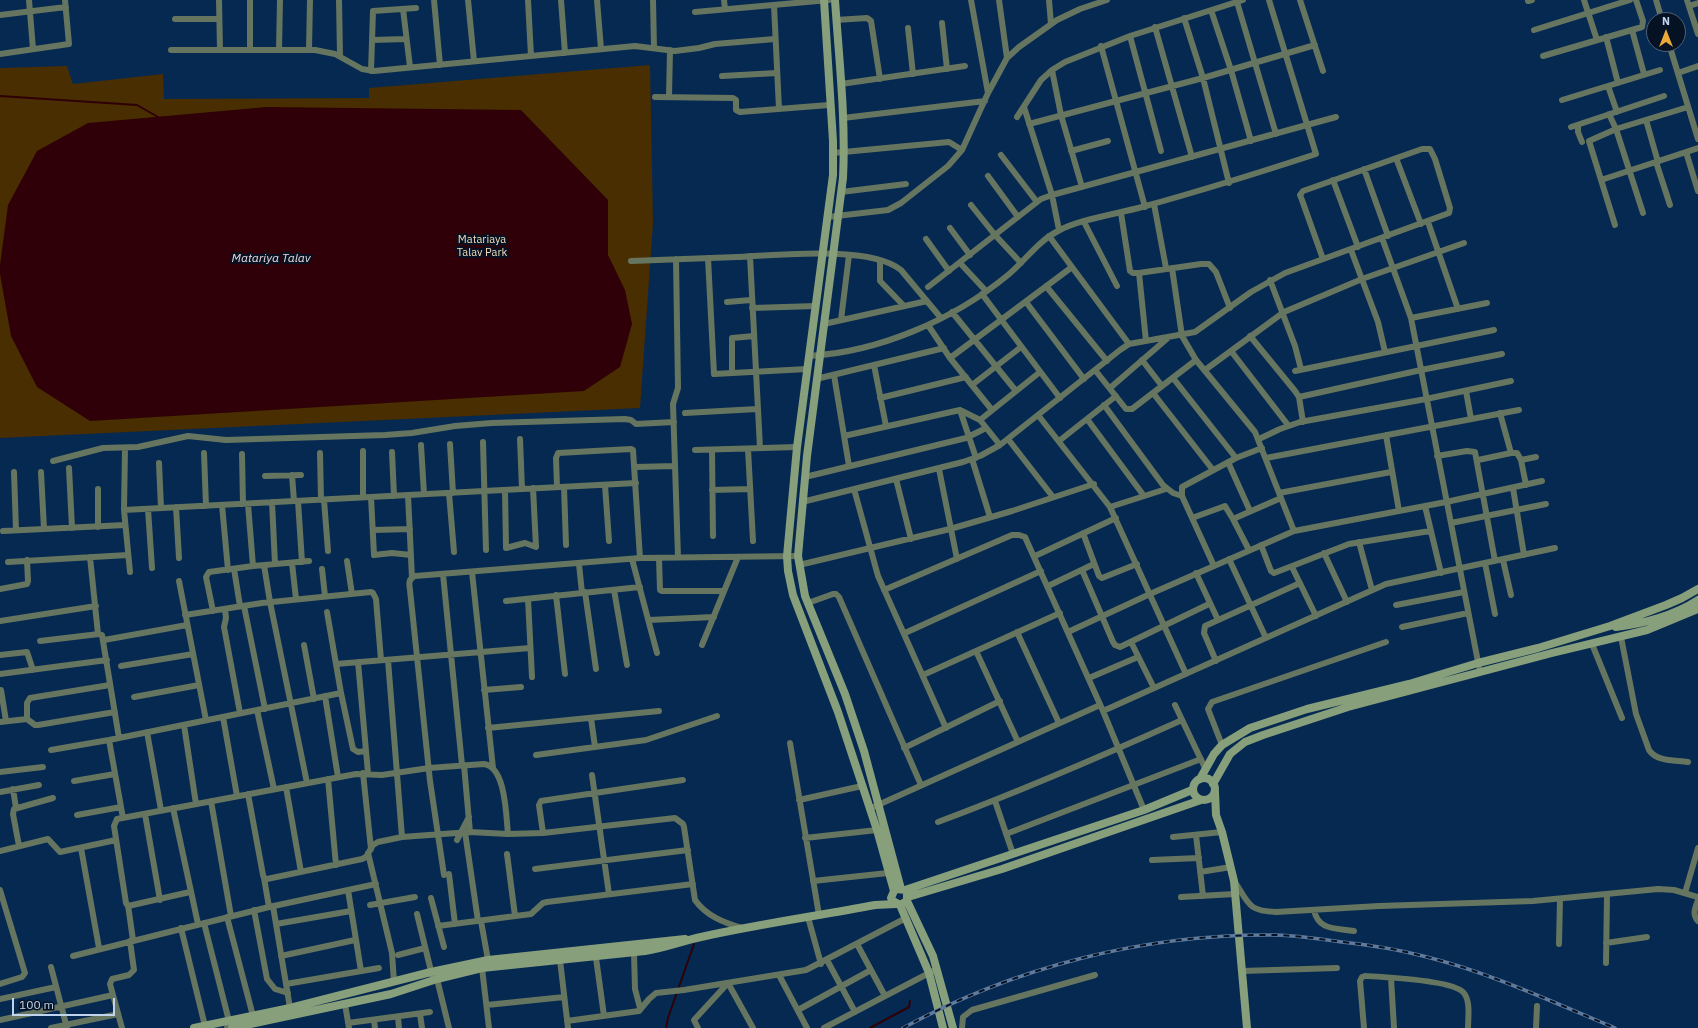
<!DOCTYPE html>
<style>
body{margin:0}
#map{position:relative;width:1698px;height:1028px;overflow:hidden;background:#062951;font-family:"IBM Plex Sans",sans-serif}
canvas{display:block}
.north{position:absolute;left:1646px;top:12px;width:40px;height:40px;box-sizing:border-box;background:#051224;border:1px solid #506075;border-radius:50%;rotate:0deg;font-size:11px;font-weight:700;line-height:16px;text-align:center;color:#c1d4ee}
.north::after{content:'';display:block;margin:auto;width:14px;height:18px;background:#eca93a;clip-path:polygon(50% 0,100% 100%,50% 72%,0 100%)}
.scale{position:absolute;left:12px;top:998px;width:103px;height:18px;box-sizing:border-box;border:2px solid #c1d4ee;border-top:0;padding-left:5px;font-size:12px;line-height:14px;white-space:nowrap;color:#c1d4ee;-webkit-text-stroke:3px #051224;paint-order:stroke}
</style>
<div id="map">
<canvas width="1698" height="1028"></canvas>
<div class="north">N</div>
<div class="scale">100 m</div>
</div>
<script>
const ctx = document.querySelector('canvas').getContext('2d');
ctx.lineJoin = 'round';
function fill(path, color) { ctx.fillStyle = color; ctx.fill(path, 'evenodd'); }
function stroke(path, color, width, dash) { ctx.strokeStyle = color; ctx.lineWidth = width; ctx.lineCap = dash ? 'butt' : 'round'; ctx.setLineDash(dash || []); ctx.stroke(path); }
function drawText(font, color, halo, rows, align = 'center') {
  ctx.font = font + ' "IBM Plex Sans",sans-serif'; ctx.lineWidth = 4; ctx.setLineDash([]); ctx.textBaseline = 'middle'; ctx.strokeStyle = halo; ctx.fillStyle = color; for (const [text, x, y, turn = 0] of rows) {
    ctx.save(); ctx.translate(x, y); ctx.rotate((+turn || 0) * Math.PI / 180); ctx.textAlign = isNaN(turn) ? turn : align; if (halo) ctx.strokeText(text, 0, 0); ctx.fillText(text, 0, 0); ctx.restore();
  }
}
const green = new Path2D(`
 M650 65 653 223 640 408 0 438V68L67 66 73 84 163 74 164 99 369 98V88Z`);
const water = new Path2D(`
 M267 107 521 110 608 200V255L625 290 632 324 620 367 584 391 90 421 37 387 11 336 0 274V265L8 205 37 151 88 123Z`);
const stream = new Path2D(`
 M0 96 137 105 158 117
 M666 1028 668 1018 694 944
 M870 1028 909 1007 910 1001`);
const street = new Path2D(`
 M29 0 33 49
 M219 0 220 50
 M250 0V50
 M339 0 340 56
 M434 0 440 65
 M468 0 474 61
 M528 0 531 56
 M561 0 565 53
 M597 0 601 49
 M653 0 654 48
 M724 0 725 9
 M971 0 988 93
 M999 0 1007 58
 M1049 0 1051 24
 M1300 0 1323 71
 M1584 0 1597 40
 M1656 0 1662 20
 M1687 0 1698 34
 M1528 1 1532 0
 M1237 2 1276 134
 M774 5 779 109
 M1689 6 1698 3
 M403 9 410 67
 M1211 10 1231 70 1251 141
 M695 12 829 0
 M0 15 66 7
 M1184 18 1203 78 1229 183
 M175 19H219
 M836 20 867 18 871 21 880 79
 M942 23 947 69
 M1155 27 1192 157
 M908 28 913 74
 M1534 30 1630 0
 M1632 30 1644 74
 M1130 36 1161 151
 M1606 37 1618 83
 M372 40 406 39
 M1669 44 1698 139
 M1101 46 1145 207
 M171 50H315L335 54 362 69 374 71 635 46 675 51 699 48 715 44 775 39
 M279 50 280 0
 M309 50 310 0
 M0 54 69 44 65 0
 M1543 56 1642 27 1643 21 1636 0
 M1052 70 1061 115 1082 187
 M371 71 373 11 416 8
 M1678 73 1698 66
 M722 76 777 73
 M841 84 965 66
 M1608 86 1617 112
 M655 97 733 98 736 100V110L740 112 829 105
 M669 97 670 50
 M1562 100 1660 70
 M1024 107 1052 195 1059 230
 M1609 114 1616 129 1643 213
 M1017 117 1041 80 1052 70 1065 62 1130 36 1243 0
 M843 118 985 101
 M1646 120 1658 162
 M1029 124 1203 78 1315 45
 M1578 125V132L1582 142
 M1571 127 1664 96
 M1071 151 1108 141
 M1686 152 1698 191
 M833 153 949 142 962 150
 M1001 155 1037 202
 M1396 158 1421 224
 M1656 162 1670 205
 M1364 169 1388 236
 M988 176 1018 217
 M1333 180 1358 247
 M1601 180 1698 148
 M841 192 906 184
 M1154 204 1166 268
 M971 205 995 235 1021 263
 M1121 213 1130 271 1133 273H1139L1201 264H1209L1216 272 1230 308
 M828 217 888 210 901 203 948 166 962 150 988 93 1007 58 1019 47 1057 20 1080 9 1107 0
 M1084 222 1117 286
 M1428 222 1458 309
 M1615 225 1589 141 1616 129 1688 107
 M950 228 970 255
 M1049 236 1129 344
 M1382 238 1411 318 1479 667
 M926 239 949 271
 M1351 250 1378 322 1385 352
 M750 256 760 448
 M708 258 714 374 807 369
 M676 259 678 388 673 404 678 557
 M880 260V281L904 306
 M631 261C666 260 702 258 737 257 776 255 871 245 901 270L941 318
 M960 263 986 291
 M1172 268 1182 336 1196 360 1255 432 1294 531
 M1139 273 1146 341
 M1270 280 1295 346 1301 369
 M1046 286 1107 361
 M928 287 1041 199 1052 195 1336 117
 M982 294 1060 398
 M727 302 751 300
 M1026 302 1084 379
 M752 308 816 306
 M952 312 1016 391
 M1411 318 1487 303
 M841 320 849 255
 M824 324 927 301
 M928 325 950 358 992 410
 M1250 336 1295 391 1299 397 1303 422
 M1231 351 1288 425
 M809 356C879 352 953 320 1008 275 1025 261 1038 241 1058 231 1080 219 1117 214 1142 207 1200 191 1258 173 1316 154L1269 0
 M950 358 1072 267
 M1142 360 1162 386
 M874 365 886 426
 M1095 370 1126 409H1132L1196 360
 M1205 370 1284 312 1362 279 1464 243
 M1295 371 1494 330
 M732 373V338L754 336
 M834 375 849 466
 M1173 378 1236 458
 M816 379 944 348
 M972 385 1021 347
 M1110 388 1169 337
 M1466 391 1471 419
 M1153 393 1213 470
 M1299 397 1421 370 1502 354
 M880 398 966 377
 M1104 405 1163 485 1173 493 1182 496
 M960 410 976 458
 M685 413 757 409
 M1500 413 1511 453
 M1038 415 1110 507 1186 674
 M1087 419 1144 496
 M980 420 1040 372
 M1386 435 1399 511
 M844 436 960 410 980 420 1000 445
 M520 439 522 489
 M1008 439 1053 497
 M1259 439 1280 429 1300 422 1426 399 1511 381
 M1059 441 1116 396
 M483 442 486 550
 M450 444 453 493
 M421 445 424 494
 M125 448 124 510 130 572
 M748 449 753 541
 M695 450 797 447
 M712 450 713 536
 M392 452 394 496
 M204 453 206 506
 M320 453 321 500
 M242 454 243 504
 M1437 456 1467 451 1475 452 1495 561
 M1266 458 1519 410
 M972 459 990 517
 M1478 460 1511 453H1517L1521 460 1526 485
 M1521 460 1536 457
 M53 461 103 448 138 447 188 436 226 440 385 435 412 433 455 426 492 423 625 419 631 420 636 424 674 422
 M1228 462 1250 511
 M159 463 161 508
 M635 467 675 466
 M69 468 72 528
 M939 469 957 559
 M14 472 16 530
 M41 472 44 529
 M292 475 294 501
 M265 476 301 475
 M805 477 966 438 986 428
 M896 479 911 539
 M605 485 609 541
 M557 487 556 458 558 453 631 449 633 450 640 558
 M564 487 566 545
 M1513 488 1524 555
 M854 489 878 576 946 728
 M505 490 506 548 525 543 536 547 533 488
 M712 490 750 489
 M449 493 454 552
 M1279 493 1391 472
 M408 495 412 578
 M363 497V451
 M371 497 374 555 392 553 411 555
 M324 500 328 551
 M298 501 302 562
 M272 502 275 564
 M802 502 963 462 980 456 1000 445 1120 350 1129 344 1195 332 1251 292 1285 273 1449 213 1450 208 1435 159 1430 149H1422L1303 191 1300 195 1302 200 1323 259
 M248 504 253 566
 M222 505 228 570
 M1425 506 1441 573
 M176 507 179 558
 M1110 507 1166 489
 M148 509 152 568
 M124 510 636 483
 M1192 518 1225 506 1233 519 1249 550
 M1233 519 1281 498
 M1451 523 1546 504
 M98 527V489
 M373 530 410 529
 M3 531 125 525
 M1083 533 1099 576 1102 578 1137 564
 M1359 542 1372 590
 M1261 545 1271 571 1274 573 1349 544 1430 531
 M1324 553 1347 602
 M1035 556 1116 518
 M90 557 98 634H99
 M659 558 660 590 662 591H724
 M632 559 657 653
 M1229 559 1266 638
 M1503 560 1511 595
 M347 561 352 594
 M8 562 128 555
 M292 563 296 599
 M1485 563 1495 614
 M579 564 582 593
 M264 565 270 602 307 783
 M799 565 950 529 1012 511 1094 484
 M1214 566 1182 496V487L1236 458 1262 448
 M1292 567 1316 616
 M234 569 240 606
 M322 569 325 596
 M1082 570 1113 642 1115 645 1120 647 1209 604
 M472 572 493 768
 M1196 573 1218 620
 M443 574 462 765
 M179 581 206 720
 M1048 586 1094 564
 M0 589 27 584 28 581 27 560
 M614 590 627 665
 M884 590 1012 535H1019L1025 537 1103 711 1144 810
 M585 592 596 669
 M556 595 565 674
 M528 599 532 677
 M506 601 640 587
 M808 603 833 594H836L839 597 921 785
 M1396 605 1464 592
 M244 606 265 709
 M225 609 226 618 224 627 240 713
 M213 611 206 577 209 572 253 566 309 561
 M327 612 341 693 353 749 358 752 366 751
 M185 615 262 603 371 592 373 593 376 599 381 660
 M649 620 714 617
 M0 621 96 606
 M1402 627 1468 613
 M1017 632 1059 723
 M1068 632 1150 594 1294 531 1446 502 1542 481
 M905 633 1041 571
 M1621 637 1636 714 1649 750C1657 762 1675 760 1688 762
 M104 640 187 625
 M40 641 99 634 102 635 119 738
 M1131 642 1154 688
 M1592 644 1622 718
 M304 645 314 699
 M702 645 738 557
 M976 651 1018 742
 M0 655 27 652 33 670
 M388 660 402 837
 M1216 661 1204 633 1205 626 1300 583
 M358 662 368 773
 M336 664 530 648
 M121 666 193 654
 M0 674 107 660
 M923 675 1060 613
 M1089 678 1138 657
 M1 690 6 721
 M484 690 521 687
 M325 696 338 777
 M134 697 199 685
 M1175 705 1205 768
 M257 710 274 789
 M1103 711 1386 584 1555 548
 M223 717 237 796
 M591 718 595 747
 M27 719V703L30 698 110 685
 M0 722 27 719 35 725H38L115 712
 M184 725 196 804
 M488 728 659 711
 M147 732 161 810
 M109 740 123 818
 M790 743 819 915
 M1222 745 1208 709 1212 702 1386 642
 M904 748 1000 701
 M51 750 109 740 341 693
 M536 755 646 740 717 716
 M464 765 470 832
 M0 772 43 767
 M363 773 371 849
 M592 775 609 894
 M328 779 336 865
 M74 781 115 774
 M286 787 301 872
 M13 789 16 808
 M0 792 39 785
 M248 794 263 875 264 878 267 879 362 859 366 857 373 845 378 842 402 837 470 832 508 834 543 833 675 818 683 824 684 827 695 900C706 916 725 923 742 928
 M799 800 862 786
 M211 801 231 916
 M995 801 1013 854
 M173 808 198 924
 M869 809 1100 705
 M145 814 160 900
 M77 815 121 807
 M938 822C1021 791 1102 756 1182 720
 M465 832 478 921
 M543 833 539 805 541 801 683 780
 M1006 834 1201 759
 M1196 835 1203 896
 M1173 837 1222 832
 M805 838 877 830
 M457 840 469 817
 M19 846 13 814 14 809 53 798
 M81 848 99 948
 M0 851 48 839 60 852 116 840
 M368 853 392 953 394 982
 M507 854 515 916
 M1152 860 1199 858
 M535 869 688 850
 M1200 872 1231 867
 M449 874 455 924
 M444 875 430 781 410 590C409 584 408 579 415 576L640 558 798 556
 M264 878 269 907
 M813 881 888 873
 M1235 882C1249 904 1248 911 1276 912L1379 906 1533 901 1658 889 1674 890 1698 897
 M0 890 25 973 22 977 0 984
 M348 890 361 971
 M190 892 128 906 126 903 114 826 117 819 356 774 382 775 429 768 484 764C506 767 506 816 508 834
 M1685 893 1698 848
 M1181 897 1235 894
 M431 898 444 947
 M1698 900C1695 908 1692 914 1698 921
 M128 905 133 940
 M370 905 415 897
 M273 906 290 1008
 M254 910 267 979 275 989 288 993
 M1314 910C1318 931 1337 928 1354 931
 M417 914 432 975
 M227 917 253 1016
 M808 917 821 964
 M481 921 488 960
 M204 923 229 1021 227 1028
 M276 924 351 911
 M438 926 531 914 543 903 547 902 693 884
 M181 928 205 1026
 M1606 943 1647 937
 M857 944 885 996
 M1559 944 1560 899
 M634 953 635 989 640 1008
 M398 955 425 948
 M73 956 269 907 376 884
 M281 956 355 940
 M596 958 604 1016
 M560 960 568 1028
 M827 960 855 1012
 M1606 963 1607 895
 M51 967 67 1028
 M482 968 489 1028
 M1242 971 1337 968
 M779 975 807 1028
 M1391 978 1394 1028
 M437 979 449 1028
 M286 984 379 968
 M0 999 56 987
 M345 1004 349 1028
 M487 1005 564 997
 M798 1010 871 970
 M420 1014 422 1028
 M398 1017 399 1028
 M0 1020 113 995
 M374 1020 375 1028
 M567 1021 639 1011 649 999 656 993 684 990 806 970 906 918
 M348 1023 430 1012
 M51 1028 118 1014
 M122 1028 110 984 112 979 129 975 134 970 130 941
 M698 1028 694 1020 728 983 753 1028
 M824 1028 933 971
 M962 1028 963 1017 972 1010 1095 975
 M1364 1028 1360 981 1362 977 1365 976C1384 977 1451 980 1463 992 1471 1000 1468 1018 1468 1028
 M1536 1028 1537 1006`);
const secondary = new Path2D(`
 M824 0 833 141V175L797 447 787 556 788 571 793 595 838 712 877 830 894 891 891 898 893 901 900 905 907 901V893L905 890 897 889 894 891
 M835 0C839 59 846 119 843 178L807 456 798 556 805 596 845 694 864 751 901 889
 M1616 627C1643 624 1675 615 1698 600
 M1193 789a11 11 0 1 1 22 0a11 11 0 1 1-22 0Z
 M1200 779 1214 754 1222 745 1250 728 1307 709 1409 684 1478 663 1538 648 1610 626 1666 605 1682 598 1698 589
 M1213 784 1230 754 1245 742 1263 735 1348 707 1552 653 1647 630 1698 609
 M1215 792 1216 815 1222 832 1234 881 1247 1028
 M905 890 1144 810 1192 790
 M908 897 1002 869 1201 800
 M907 901 933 956 953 1028
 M900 905 929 973 943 1028
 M194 1028 290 1008 431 972 488 960 685 939
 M232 1028 391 994 437 979 482 968 645 951C665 948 682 941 701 937 759 924 817 916 875 905L896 904`);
const rail = new Path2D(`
 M903 1028C1015 967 1144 934 1272 935 1295 935 1319 939 1342 942 1370 945 1396 949 1423 956 1489 972 1552 1002 1615 1028`);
const parkNames = [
 ["Matariaya",482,240],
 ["Talav Park",482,253]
];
const waterNames = [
 ["Matariya Talav",271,259]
];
fill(green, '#482e01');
fill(water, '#2f0007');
stroke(stream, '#2f0007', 2);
stroke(street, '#66755f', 6);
stroke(secondary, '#889f7c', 8);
stroke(rail, '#5f7a9c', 3.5);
stroke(rail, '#051224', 2, [6]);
drawText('11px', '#f6ddba', '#051224', parkNames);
drawText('italic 12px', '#f0d8d9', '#051224', waterNames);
</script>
